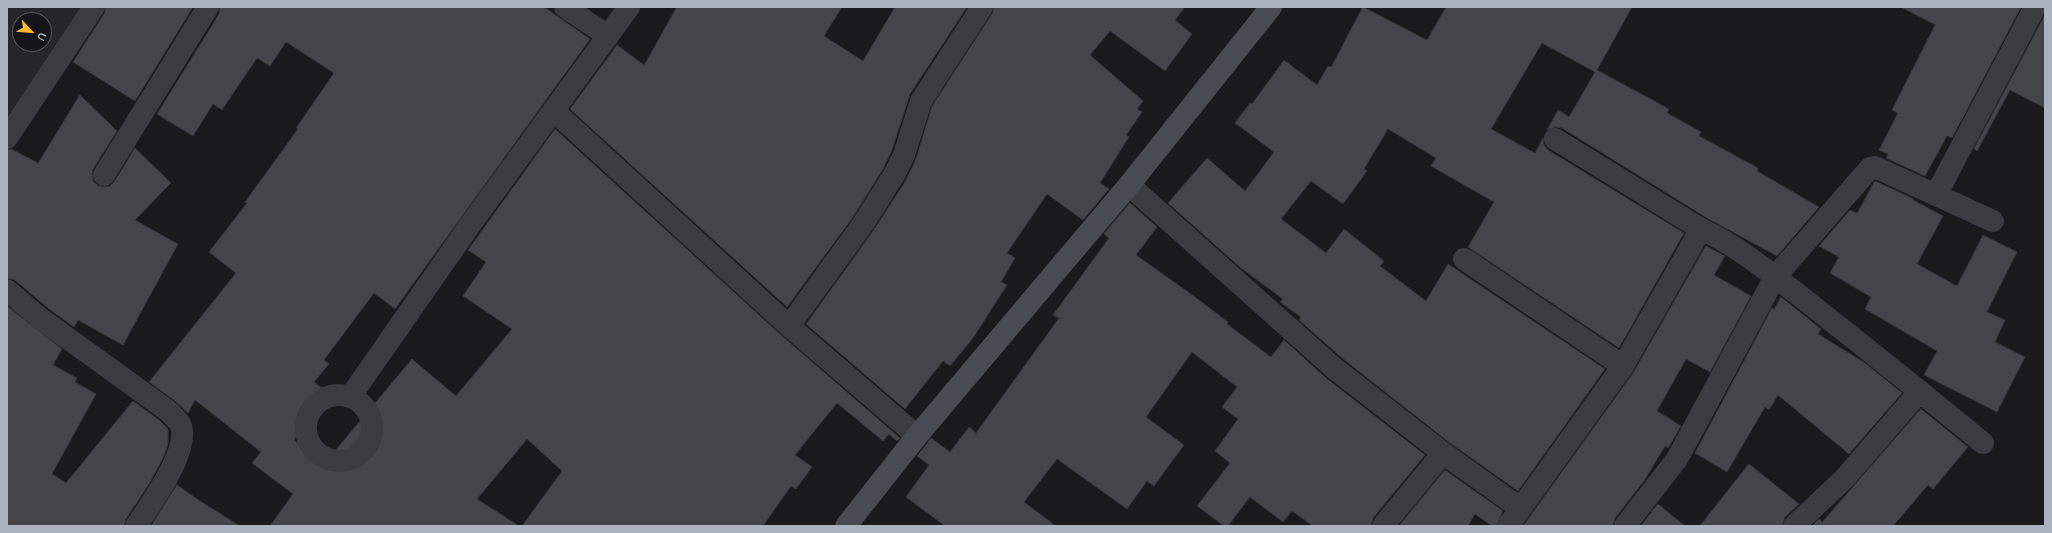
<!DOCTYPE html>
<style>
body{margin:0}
#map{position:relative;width:2052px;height:533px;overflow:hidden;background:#1a1a1d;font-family:Quicksand,sans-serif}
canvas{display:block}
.frame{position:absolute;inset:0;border:8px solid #acb2bd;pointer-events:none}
.north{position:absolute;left:12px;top:12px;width:40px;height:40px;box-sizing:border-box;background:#151518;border:1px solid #51545a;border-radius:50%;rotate:116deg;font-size:11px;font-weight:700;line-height:16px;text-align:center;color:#acb2bd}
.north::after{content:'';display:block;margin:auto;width:14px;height:18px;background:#ffb530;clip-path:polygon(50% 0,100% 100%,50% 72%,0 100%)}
</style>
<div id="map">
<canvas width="2052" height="533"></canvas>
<div class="frame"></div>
<div class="north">U</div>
</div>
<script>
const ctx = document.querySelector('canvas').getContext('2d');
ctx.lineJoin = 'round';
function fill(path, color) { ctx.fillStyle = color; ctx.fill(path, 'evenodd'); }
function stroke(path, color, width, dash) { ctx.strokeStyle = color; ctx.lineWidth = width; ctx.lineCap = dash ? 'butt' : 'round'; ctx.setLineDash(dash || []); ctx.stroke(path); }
const built = new Path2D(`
 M7 7H91L7 132ZM20 20H44V44H20Z`);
const building = new Path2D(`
 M106 7H193L135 101 73 62 104 14Z
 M220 7H544L590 39 395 309 374 293 324 360 329 364 314 382 329 394 294 440 324 464 412 359 456 396 512 329 463 296 486 262 468 250 555 129 781 335 900 438 897 441 889 434 883 441 837 403 795 455 812 467 796 489 791 486 763 526H522L562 471 527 439 477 499 519 526H270L293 494 252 463 261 452 195 400 188 413 174 400 149 382 236 273 209 252 247 203 245 202 298 129 296 128 334 73 286 42 270 66 257 58 222 110 213 104 193 136 157 114 219 14Z
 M677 7H842L824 36 863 61 895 7H967L910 94 892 150 883 169 853 217 787 307 570 109 617 45 644 65Z
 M994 7H1185L1175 20 1192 34 1165 71 1110 31 1090 55 1143 101 1137 109 1142 112 1126 135 1129 137 1100 183 1109 189 1083 220 1047 194 1007 253 1015 258 1001 282 1007 285 973 338 950 366 943 361 905 409 806 324 873 231 905 182 916 159 932 106 992 14Z
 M1363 7 1427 40 1446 7H1632L1597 70 1669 109 1667 113 1701 132 1699 136 1758 168 1757 171 1819 207 1777 256 1707 218 1562 128 1555 127 1547 130 1558 110 1569 117 1595 72 1542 43 1491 129 1535 153 1543 138 1544 145 1548 150 1684 233 1619 348 1468 247 1494 202 1431 166 1436 158 1388 129 1364 169 1367 171 1343 204 1311 181 1281 219 1326 253 1344 229 1384 261 1380 266 1426 301 1448 264 1605 369 1518 491 1450 443 1342 358 1299 320 1301 317 1280 302 1283 299 1241 268 1168 203 1207 158 1245 191 1274 152 1235 123 1250 103 1252 104 1284 60 1317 85 1328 66 1331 67Z
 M1901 7H2021L1952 138 1947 136 1925 176 1886 158 1888 154 1879 150 1898 113 1892 110 1935 25Z
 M2045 15V108L2010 90 1977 151 1974 149Z
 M80 95 117 131 93 169 92 174 93 181 97 185 104 187 110 186 114 182 135 148 171 183 135 220 178 244 123 345 78 320 74 327 49 309 15 280 7 278V150L11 149 38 163Z
 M1875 181 1914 199 1913 200 1943 216 1917 264 1957 286 1983 235 2017 252 1987 312 2005 320 1995 342 2025 357 1997 412 1924 375 1937 351 1865 309 1871 297 1830 273 1839 257 1819 246 1850 210 1857 213Z
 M1130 203 1157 227 1136 255 1191 294 1228 322 1227 324 1271 357 1284 340 1326 378 1425 455 1373 518 1371 526H1313L1292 511 1283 522 1250 497 1228 526H1224L1197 506 1230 463 1215 451 1238 419 1222 407 1237 387 1192 352 1146 417 1184 445 1154 486 1147 481 1127 509 1057 459 1024 502 1056 526H945L906 497 929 465 917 456 931 438 950 452 969 427 976 433 1059 318 1053 315 1109 238 1104 234Z
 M1706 246 1725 256 1714 275 1751 296 1710 372 1686 359 1657 411 1681 426 1668 448 1665 446 1644 481 1615 518 1613 526H1523L1633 373Z
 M1781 297 1821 329 1818 334 1865 363 1902 393 1849 454 1778 395 1769 410 1765 407 1727 472 1695 453 1772 308 1774 309Z
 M7 306 62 349 53 365 77 378 75 382 96 394 52 474 66 483 133 401 159 420 168 429V444L164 456 149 484 126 519 124 526H7Z
 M1921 409 1968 447 1933 489 1928 485 1893 526H1812L1819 519 1822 522Z
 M1749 464 1799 504 1785 517 1782 526H1700Z
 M1445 470 1503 511 1496 526H1492L1475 514 1468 526H1399Z
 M177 485 200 501 240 526H151Z
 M1658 504 1685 526H1641Z`);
const street = new Path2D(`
 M565 7 608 36
 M554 111 789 326 917 436
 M7 138 94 7
 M1555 139 1701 229
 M104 175 208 7
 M1129 185 1334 368 1443 453 1520 508
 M1936 195 1993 221
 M1464 259 1623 366
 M7 290 41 319 167 410C171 414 177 419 180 424 192 448 150 505 136 526
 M789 326 863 224 894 175 904 155 921 101 982 7
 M306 428a33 33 0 1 1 66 0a33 33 0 1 1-66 0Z
 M350 397 470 225 629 7
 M1383 526 1443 453
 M1508 526 1623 366 1701 229C1742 248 1779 280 1814 307 1871 352 1927 397 1983 443
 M1625 526 1677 459 1775 277 1870 168 1875 167 1936 195 2035 7
 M1794 526 1844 479 1920 391`);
const secondary = new Path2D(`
 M846 526 917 436 1129 185 1271 7`);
fill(built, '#26262a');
fill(building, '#44454a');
stroke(building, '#343439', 1);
stroke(street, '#3b3c42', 22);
stroke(secondary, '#494b52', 22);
</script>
